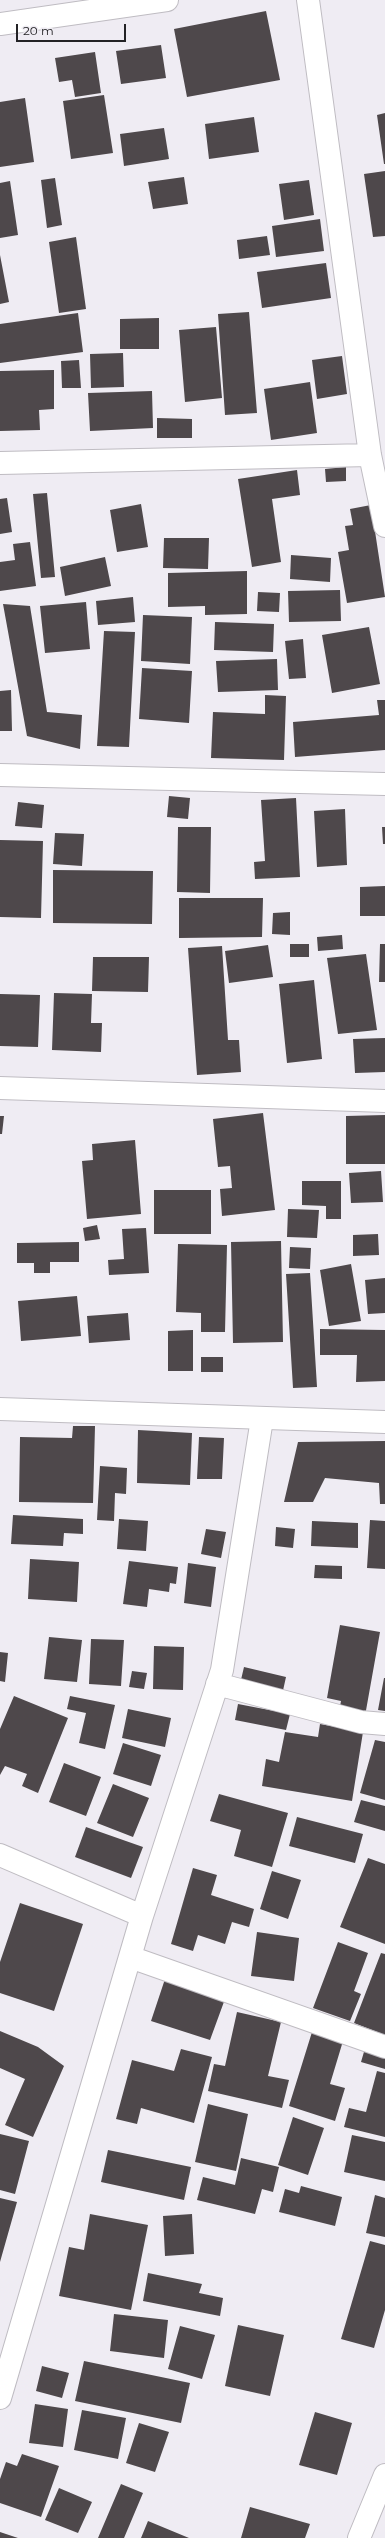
<!DOCTYPE html>
<style>
body{margin:0}
#map{position:relative;width:385px;height:2538px;overflow:hidden;background:#efecf3;font-family:Montserrat,sans-serif}
canvas{display:block}
.scale{position:absolute;left:16px;top:24px;width:110px;height:18px;box-sizing:border-box;border:2px solid #232225;border-top:0;padding-left:5px;font-size:12px;line-height:14px;white-space:nowrap;color:#232225;-webkit-text-stroke:3px #efecf3;paint-order:stroke}
</style>
<div id="map">
<canvas width="385" height="2538"></canvas>
<div class="scale">20 m</div>
</div>
<script>
const ctx = document.querySelector('canvas').getContext('2d');
ctx.lineJoin = 'round';
function fill(path, color) { ctx.fillStyle = color; ctx.fill(path, 'evenodd'); }
function stroke(path, color, width, dash) { ctx.strokeStyle = color; ctx.lineWidth = width; ctx.lineCap = dash ? 'butt' : 'round'; ctx.setLineDash(dash || []); ctx.stroke(path); }
const building = new Path2D(`
 M266 11 280 80 187 97 174 29Z
 M161 45 166 78 121 84 116 51Z
 M95 52 101 93 75 97 72 80 59 82 55 58Z
 M104 95 113 153 71 159 63 101Z
 M25 98 34 162 0 167V102Z
 M385 113V164H384L377 115Z
 M254 117 259 152 209 159 205 124Z
 M164 128 169 159 124 166 120 134Z
 M385 171V236L373 237 364 174Z
 M184 177 188 204 153 209 148 182Z
 M55 178 62 225 47 228 41 180Z
 M309 180 314 215 284 220 279 184Z
 M10 181 18 235 0 238V183Z
 M320 219 324 251 276 257 272 226Z
 M267 236 270 255 239 259 237 240Z
 M76 237 86 309 59 313 49 242Z
 M0 255 9 302 0 304Z
 M326 263 331 298 262 308 257 272Z
 M249 312 257 413 225 415 218 314Z
 M78 313 83 352 0 363V324Z
 M159 318V349H120V319Z
 M216 327 222 398 185 402 179 330Z
 M123 353 124 387 91 388 90 354Z
 M342 356 347 394 317 399 312 360Z
 M79 360 81 388H62L61 361Z
 M54 370V409L39 410 40 430 0 431V371Z
 M310 382 317 433 271 440 264 389Z
 M152 391 153 428 90 431 88 393Z
 M157 418 192 419V438H157Z
 M346 467V481L326 482 325 469Z
 M297 470 300 495 272 499 281 562 252 567 238 479Z
 M47 493 55 577 41 578 33 494Z
 M7 498 12 532 0 534V499Z
 M141 504 148 547 117 552 110 510Z
 M371 505 385 597 347 603 338 552 349 550 345 526 353 525 350 509Z
 M164 538H209L208 569 163 568Z
 M30 542 36 586 0 591V562L15 560 13 544Z
 M291 555 331 558 330 582 290 579Z
 M105 557 111 586 65 596 60 567Z
 M247 571V614L205 615V606L168 607V573Z
 M340 590 341 621 289 622 288 591Z
 M258 592 280 593 279 612 257 611Z
 M133 597 135 622 98 625 96 601Z
 M86 602 90 649 45 653 40 606Z
 M3 604 30 606 47 712 82 715 80 749 27 736Z
 M143 615 192 617 190 664 141 661Z
 M215 622 274 624 273 652 214 650Z
 M369 627 380 684 332 693 322 635Z
 M104 631 135 632 129 747 97 746Z
 M303 639 306 678 289 679 285 641Z
 M277 659 278 690 218 692 216 661Z
 M142 668 192 671 189 723 139 719Z
 M11 690 12 731H0V691Z
 M265 695 286 696 284 760 211 758 213 712 265 714Z
 M377 700H385V750L295 757 293 722 379 715Z
 M169 796 190 798 188 819 167 817Z
 M296 798 300 877 255 879 254 862 265 861 261 800Z
 M18 802 44 805 42 828 15 826Z
 M345 809 347 865 317 867 314 811Z
 M178 827H211L210 893 177 892Z
 M382 827H385V844H383Z
 M55 833 84 834 82 866 53 864Z
 M0 840 43 841 41 918 0 917Z
 M53 870 153 871 152 924 53 923Z
 M385 886V916H360V887Z
 M179 898H263L262 937 179 938Z
 M290 912V935L272 934 273 913Z
 M342 935 343 949 318 951 317 937Z
 M290 944H309V957H290Z
 M380 944H385V982H379Z
 M268 945 273 977 229 983 225 951Z
 M222 946 228 1040H239L241 1072 197 1075 188 948Z
 M366 954 377 1030 338 1034 327 958Z
 M93 957H149L148 992 92 991Z
 M314 980 322 1059 287 1063 279 984Z
 M54 993 92 994 91 1023H102L101 1052 52 1050Z
 M0 994 40 995 38 1047 0 1046Z
 M385 1038V1072L355 1073 353 1039Z
 M263 1113 275 1210 222 1216 220 1189 232 1188 230 1166 218 1167 213 1119Z
 M385 1115V1164H346V1116Z
 M0 1116H4L2 1134H0Z
 M135 1140 141 1214 87 1219 82 1161 93 1160 92 1144Z
 M381 1171 383 1202 351 1203 349 1173Z
 M302 1181H341V1219H326V1206L302 1205Z
 M154 1190H211V1234H154Z
 M288 1209 319 1210 317 1238 287 1237Z
 M97 1225 100 1239 85 1241 83 1228Z
 M146 1228 149 1273 109 1275 108 1260 124 1259 122 1229Z
 M378 1234 379 1255 353 1256V1235Z
 M281 1241 283 1342 233 1343 231 1242Z
 M79 1242V1262H50V1273H34V1263H17V1243Z
 M178 1244 227 1245 225 1332H201V1313L176 1312Z
 M290 1247 311 1248 310 1269 289 1268Z
 M351 1264 361 1321 329 1326 320 1270Z
 M310 1273 317 1387 293 1388 286 1274Z
 M385 1278V1313L368 1314 365 1280Z
 M77 1296 81 1336 21 1341 18 1301Z
 M128 1313 130 1340 89 1343 87 1316Z
 M320 1329 385 1330V1381L356 1382 357 1355H320Z
 M193 1330V1371H168V1331Z
 M201 1357H223V1372H201Z
 M73 1426H95L93 1503 19 1502 20 1437 72 1438Z
 M138 1430 192 1433 190 1485 137 1483Z
 M199 1437 224 1438 222 1479H197Z
 M385 1441V1504H380L379 1483 325 1478 313 1502H284L298 1442Z
 M100 1466 127 1468 126 1494 115 1493 114 1521 97 1520Z
 M13 1515 83 1519V1534L64 1533 63 1546 11 1544Z
 M119 1519 148 1521 146 1551 117 1549Z
 M370 1520 385 1521V1569L367 1568Z
 M312 1521 358 1523V1548L311 1546Z
 M276 1527 295 1529 293 1548 275 1546Z
 M206 1529 226 1532 221 1558 201 1554Z
 M30 1559 79 1562 77 1602 28 1599Z
 M129 1561 178 1567 176 1584 170 1583 169 1592 149 1589 147 1607 123 1604Z
 M188 1563 216 1567 211 1607 184 1603Z
 M315 1565 342 1566V1579L314 1578Z
 M340 1625 380 1632 365 1716 339 1712 341 1701 327 1698Z
 M49 1637 82 1640 77 1682 44 1679Z
 M91 1639 124 1640 121 1686 89 1684Z
 M154 1646 184 1647 183 1690 153 1689Z
 M0 1652 8 1653 5 1682 0 1681Z
 M244 1667 286 1677 282 1695 240 1684Z
 M132 1671 147 1673 144 1689 129 1687Z
 M384 1678H385V1711L378 1710Z
 M14 1696 68 1718 38 1793 22 1786 27 1774 5 1766 0 1775V1729Z
 M70 1696 115 1705 105 1749 79 1743 86 1713 67 1709Z
 M238 1704 290 1714 286 1730 235 1720Z
 M128 1709 171 1718 165 1747 122 1738Z
 M320 1724 363 1732 352 1801 262 1786 266 1759 279 1762 285 1732 318 1737Z
 M375 1740 385 1742V1800L360 1793Z
 M123 1743 161 1755 151 1786 113 1774Z
 M64 1763 101 1777 86 1816 49 1802Z
 M113 1784 149 1798 133 1837 97 1823Z
 M219 1794 288 1813 272 1867 234 1856 241 1830 210 1821Z
 M361 1800 385 1806V1831L354 1822Z
 M297 1817 363 1834 355 1863 289 1846Z
 M86 1827 143 1847 131 1878 75 1857Z
 M368 1858 385 1864V1944L340 1927Z
 M193 1868 217 1875 211 1895 254 1909 249 1927 232 1922 225 1944 198 1935 193 1951 171 1944Z
 M272 1871 301 1880 288 1919 260 1909Z
 M20 1903 83 1924 54 2011 0 1993V1962Z
 M257 1932 299 1938 294 1981 251 1976Z
 M338 1942 368 1953 354 1991 361 1994 350 2021 313 2008Z
 M381 1953 385 1954V2035L354 2023Z
 M165 1979 225 1999 210 2040 151 2021Z
 M237 2012 281 2022 268 2076 289 2080 282 2108 208 2091 214 2064 225 2066Z
 M0 2031 38 2047 64 2066 33 2137 5 2125 25 2079 0 2068Z
 M312 2032 343 2041 330 2084 345 2088 335 2121 289 2106Z
 M366 2045 385 2051V2069L361 2062Z
 M181 2049 212 2057 194 2123 141 2108 137 2124 116 2119 132 2060 174 2071Z
 M377 2071 385 2073V2137L344 2127 349 2108 366 2112Z
 M208 2104 248 2114 236 2171 195 2162Z
 M293 2117 324 2128 308 2175 278 2165Z
 M0 2134 29 2141 15 2194 0 2190Z
 M352 2135 385 2142V2181L344 2172Z
 M108 2150 191 2167 184 2200 101 2182Z
 M241 2158 279 2167 273 2192 262 2189 255 2214 197 2200 203 2177 235 2185Z
 M301 2186 342 2197 335 2226 279 2212 285 2189 299 2193Z
 M375 2195 385 2198V2237L366 2233Z
 M0 2198 17 2202 0 2262Z
 M90 2214 148 2225 131 2310 59 2296 69 2247 84 2250Z
 M192 2214 194 2254 165 2256 163 2216Z
 M370 2241 385 2245V2310L374 2348 341 2339Z
 M148 2273 202 2284 199 2293 223 2298 220 2316 143 2301Z
 M114 2314 168 2320 164 2358 110 2351Z
 M238 2325 284 2335 270 2396 225 2386Z
 M180 2326 215 2335 202 2379 168 2369Z
 M84 2361 190 2383 181 2423 75 2401Z
 M42 2366 69 2373 62 2398 36 2391Z
 M35 2404 68 2409 63 2447 29 2443Z
 M82 2410 126 2418 118 2459 74 2450Z
 M315 2412 352 2423 337 2475 299 2465Z
 M139 2423 169 2432 155 2472 126 2463Z
 M22 2454 59 2466 41 2517 0 2503V2479L6 2462 17 2466Z
 M121 2484 143 2493 124 2538H98Z
 M59 2488 92 2502 78 2533 45 2520Z
 M250 2507 310 2524 305 2538H241Z
 M148 2521 189 2538H141Z
 M0 2532 18 2538H0Z`);
const street = new Path2D(`
 M308 0 370 455 385 526
 M0 24 167 0
 M0 463 370 455
 M0 775 385 784
 M0 1088 385 1101
 M217 1684 361 1722 385 1724
 M0 1855 142 1916
 M130 1957 385 2047
 M0 2398 142 1916 222 1670 262 1419
 M359 2538 385 2475`);
const secondary = new Path2D(`
 M0 1409 385 1422`);
fill(building, '#4e484b');
stroke(street, '#bfbcc2', 24);
stroke(secondary, '#bfbcc2', 24);
stroke(street, '#fff', 22);
stroke(secondary, '#fff', 22);
</script>
